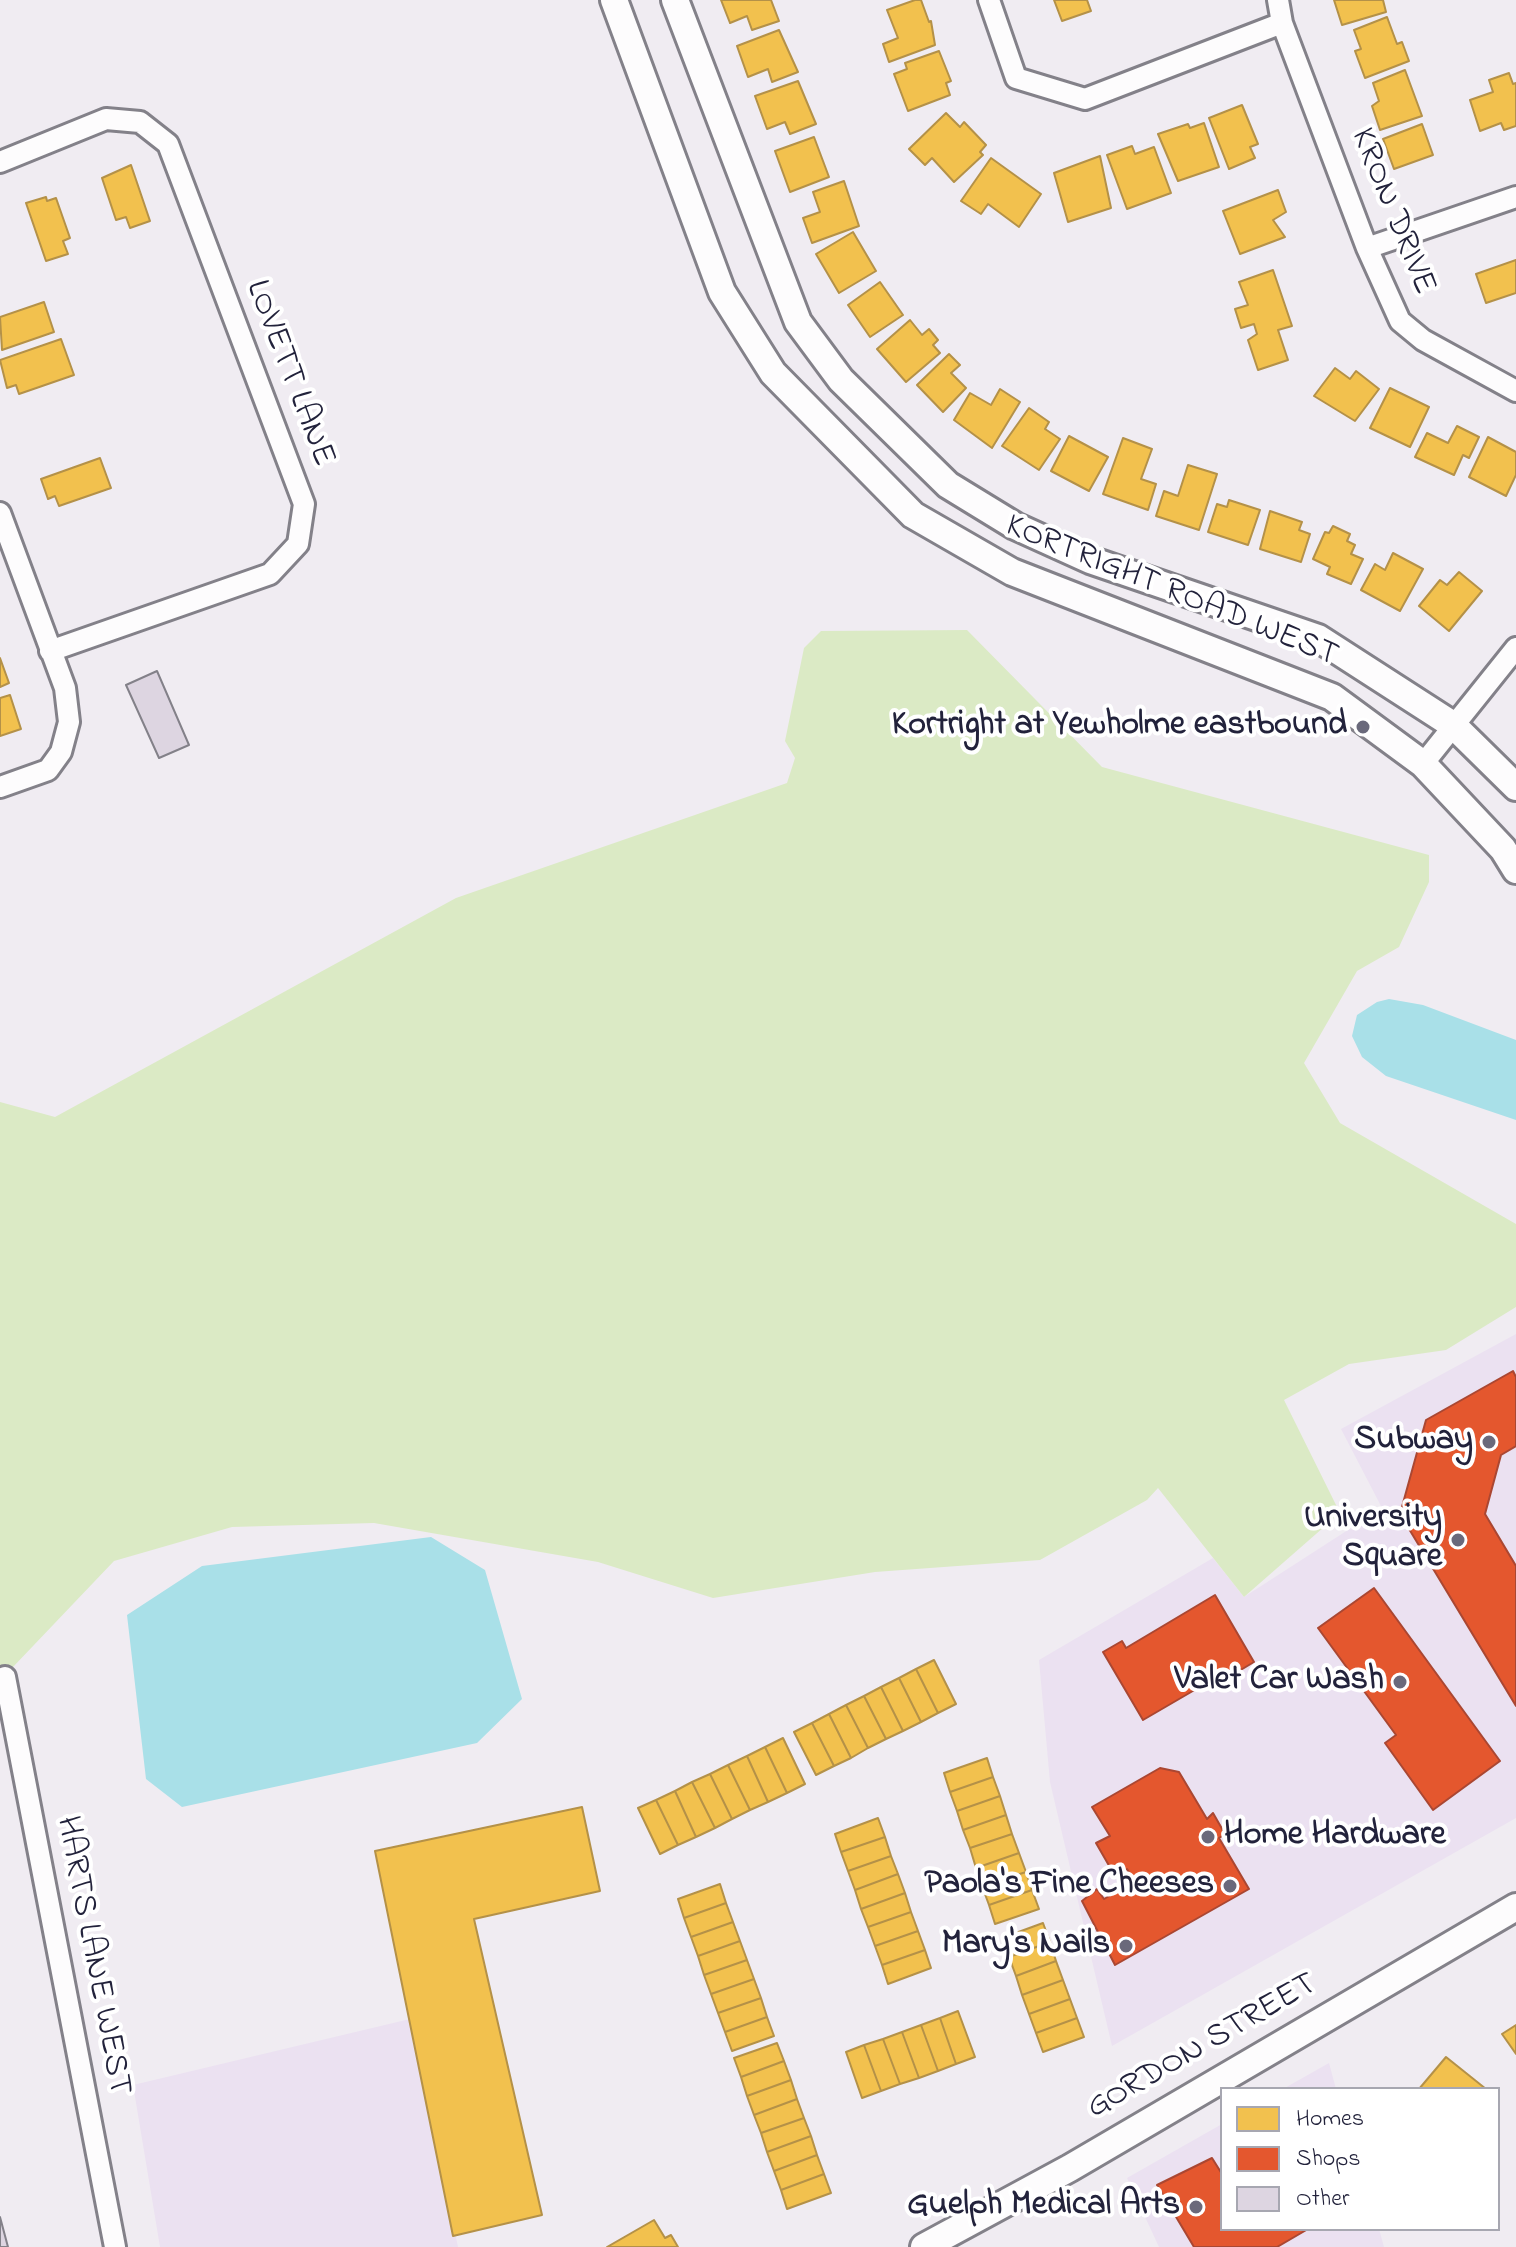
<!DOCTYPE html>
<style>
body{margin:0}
#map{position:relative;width:1516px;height:2247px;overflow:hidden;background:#f0ecf2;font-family:"Indie Flower",sans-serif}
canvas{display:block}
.legend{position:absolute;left:1220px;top:2087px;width:280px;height:144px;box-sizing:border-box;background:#fff;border:2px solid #a7a7b1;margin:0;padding:10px 14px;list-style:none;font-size:24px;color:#22223b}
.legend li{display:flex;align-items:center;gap:16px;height:40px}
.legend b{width:40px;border:2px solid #a7a7b1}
</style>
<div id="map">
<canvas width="1516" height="2247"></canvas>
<ul class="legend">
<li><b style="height:22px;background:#f2c14e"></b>Homes</li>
<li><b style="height:22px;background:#e4572e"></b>Shops</li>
<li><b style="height:22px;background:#ddd5e1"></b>Other</li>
</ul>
</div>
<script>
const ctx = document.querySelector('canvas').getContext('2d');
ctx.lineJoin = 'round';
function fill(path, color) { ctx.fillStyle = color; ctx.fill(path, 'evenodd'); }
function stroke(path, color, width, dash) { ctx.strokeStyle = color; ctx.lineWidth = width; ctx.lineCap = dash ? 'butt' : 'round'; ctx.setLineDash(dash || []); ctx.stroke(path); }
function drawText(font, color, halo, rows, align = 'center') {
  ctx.font = font + ' "Indie Flower",sans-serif'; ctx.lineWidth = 8; ctx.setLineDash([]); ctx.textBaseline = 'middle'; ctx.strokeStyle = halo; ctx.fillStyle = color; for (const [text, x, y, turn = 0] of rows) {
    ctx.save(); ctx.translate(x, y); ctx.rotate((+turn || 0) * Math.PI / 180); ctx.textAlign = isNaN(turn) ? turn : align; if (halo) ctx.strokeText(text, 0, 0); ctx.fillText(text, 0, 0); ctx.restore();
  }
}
const built = new Path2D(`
 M1516 1334V1818L1112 2046 1050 1782 1039 1660 1213 1558 1244 1597 1382 1508 1341 1429Z
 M410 2019 458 2247H160L133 2085Z
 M1329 2063 1336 2089H1283Z
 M1222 2124V2229H1379L1384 2247H1159L1127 2178Z`);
const green = new Path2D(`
 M967 630 1102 767 1429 855V882L1399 947 1357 971 1304 1063 1340 1123 1516 1224V1307L1446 1350 1349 1364 1284 1400 1340 1513 1244 1597 1158 1488 1147 1500 1040 1560 875 1572 713 1598 598 1562 374 1523 232 1527 114 1561 13 1667 0 1670V1102L55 1117 456 898 787 783 795 758 785 741 804 648 821 631Z`);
const water = new Path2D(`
 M1389 999 1423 1005 1516 1040V1120L1386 1076 1362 1057 1352 1036 1357 1015 1377 1002Z
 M431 1537 485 1570 522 1699 477 1743 182 1807 146 1779 127 1615 202 1566Z`);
const homes = new Path2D(`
 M721 0H771L779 21 752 30 747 16 730 23Z
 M915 0H921L929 22 931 21 935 45 889 62 883 44 898 38 887 10Z
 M1054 0H1087L1091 11 1062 21Z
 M1334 0H1383L1386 12 1342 25Z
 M1387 17 1397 44 1402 42 1409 61 1365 78 1355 51 1361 49 1354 30Z
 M779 30 798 72 772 82 768 69 748 77 737 46Z
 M939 51 951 81 946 83 950 95 908 111 894 74 907 69 905 63Z
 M1405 70 1422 116 1380 130 1372 106 1379 101 1373 83Z
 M1509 73 1513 84 1516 83V126L1504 130 1501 123 1480 131 1470 100 1493 92 1489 80Z
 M798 81 816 124 790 134 785 122 767 129 755 96Z
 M1242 105 1258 144 1250 147 1255 158 1229 169 1209 118Z
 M946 113 960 127 964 122 986 145 980 152 983 155 954 182 932 158 925 165 909 149Z
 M1204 123 1219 167 1178 181 1158 134 1188 124 1190 128Z
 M1422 124 1433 155 1394 169 1383 139Z
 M814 137 829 177 790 192 775 151Z
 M1132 146 1135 154 1154 147 1171 193 1127 209 1107 155Z
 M1100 156 1111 208 1068 222 1054 173Z
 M991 158 1041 194 1019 227 988 204 981 214 961 201Z
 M131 165 150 221 130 228 126 217 116 220 102 178Z
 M844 181 859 226 812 243 803 218 820 212 813 192Z
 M1278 190 1286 212 1273 220 1285 237 1240 254 1223 211Z
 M46 197 47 201 56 198 70 238 63 241 68 254 46 261 26 203Z
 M853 232 876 271 839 293 816 254Z
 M1516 260V293L1486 303 1476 274Z
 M1273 270 1292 326 1278 330 1288 360 1258 370 1248 340 1257 334 1254 324 1241 328 1235 309 1248 305 1239 282Z
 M880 282 903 315 870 337 848 305Z
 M44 302 54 332 2 350 0 317Z
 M910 320 922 335 929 329 938 340 933 345 940 353 906 382 877 349Z
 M61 339 74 375 19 394 16 385 7 388 0 360Z
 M949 354 960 365 951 373 966 388 943 412 917 385Z
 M1335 368 1350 379 1356 371 1379 389 1355 421 1314 396Z
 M1390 388 1429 407 1410 447 1370 428Z
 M1000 389 1020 402 992 448 954 420 970 393 991 405Z
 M1029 408 1049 422 1045 429 1060 439 1039 470 1002 446Z
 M1457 426 1479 437 1469 458 1463 455 1454 475 1415 457 1427 433 1448 443Z
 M1069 436 1108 457 1089 491 1051 471Z
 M1488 437 1516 452V475L1506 496 1469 477Z
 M1123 438 1152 449 1141 479 1156 484 1148 510 1103 494Z
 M100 458 111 488 59 506 55 496 48 499 41 479Z
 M1188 465 1217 474 1199 530 1156 516 1164 491 1178 496Z
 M1229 500 1260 510 1248 545 1208 532 1217 504 1227 507Z
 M1270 511 1302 522 1299 530 1310 534 1301 562 1260 549Z
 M1333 526 1350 534 1347 541 1355 545 1351 554 1363 559 1351 584 1327 574 1330 567 1313 559 1325 532 1329 533Z
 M1393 553 1423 569 1400 611 1361 590 1375 564 1385 570Z
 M1459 572 1482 591 1449 631 1419 606 1440 580 1447 585Z
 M0 658 9 683 0 687Z
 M10 695 21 729 0 736V698Z
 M934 1660 956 1704 938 1713 916 1669Z
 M916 1669 938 1713 921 1722 899 1678Z
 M899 1678 921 1722 903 1731 881 1687Z
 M881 1687 903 1731 886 1739 864 1696Z
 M864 1696 886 1739 868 1748 846 1705Z
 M846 1705 868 1748 851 1758 829 1714Z
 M829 1714 851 1758 834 1766 812 1723Z
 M812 1723 834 1766 816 1775 794 1732Z
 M783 1738 805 1784 787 1793 765 1747Z
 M765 1747 787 1793 768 1802 747 1756Z
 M747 1756 768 1802 750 1810 728 1765Z
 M987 1758 993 1777 950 1792 944 1773Z
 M728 1765 750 1810 732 1819 710 1774Z
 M710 1774 732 1819 715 1828 692 1782Z
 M993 1777 1000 1796 957 1811 950 1792Z
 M692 1782 715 1828 696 1837 675 1791Z
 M675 1791 696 1837 678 1845 656 1800Z
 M1000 1796 1006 1815 963 1830 957 1811Z
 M656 1800 678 1845 660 1854 638 1808Z
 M582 1807 600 1891 474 1919 542 2215 453 2236 375 1851Z
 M1006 1815 1012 1834 970 1848 963 1830Z
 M878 1818 885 1837 841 1852 835 1834Z
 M1012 1834 1019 1853 976 1868 970 1848Z
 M885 1837 891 1856 848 1871 841 1852Z
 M1019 1853 1026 1872 982 1886 976 1868Z
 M891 1856 898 1874 855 1890 848 1871Z
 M1026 1872 1032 1890 989 1905 982 1886Z
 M898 1874 905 1893 861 1909 855 1890Z
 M720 1884 726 1903 684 1918 678 1899Z
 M1032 1890 1039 1909 995 1924 989 1905Z
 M905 1893 911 1912 868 1927 861 1909Z
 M726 1903 733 1922 691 1937 684 1918Z
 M911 1912 918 1931 875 1946 868 1927Z
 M733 1922 740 1941 698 1956 691 1937Z
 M1043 1923 1050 1942 1009 1957 1002 1938Z
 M918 1931 925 1950 882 1965 875 1946Z
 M740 1941 747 1960 704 1975 698 1956Z
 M1050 1942 1056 1961 1016 1976 1009 1957Z
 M925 1950 931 1968 888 1984 882 1965Z
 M747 1960 754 1979 711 1994 704 1975Z
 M1056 1961 1063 1980 1022 1995 1016 1976Z
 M754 1979 761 1998 718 2013 711 1994Z
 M1063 1980 1070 1999 1029 2014 1022 1995Z
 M761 1998 767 2017 725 2032 718 2013Z
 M1070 1999 1077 2018 1036 2033 1029 2014Z
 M958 2011 975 2057 956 2064 940 2018Z
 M767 2017 774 2036 732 2051 725 2032Z
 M940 2018 956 2064 938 2071 921 2025Z
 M1077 2018 1084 2037 1043 2052 1036 2033Z
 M921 2025 938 2071 919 2078 902 2032Z
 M1516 2025V2054L1502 2034Z
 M902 2032 919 2078 900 2084 883 2039Z
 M883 2039 900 2084 881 2091 864 2045Z
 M777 2043 784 2061 741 2077 734 2058Z
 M864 2045 881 2091 862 2098 846 2052Z
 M1446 2057 1486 2089H1419Z
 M784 2061 791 2080 747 2096 741 2077Z
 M791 2080 797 2099 754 2115 747 2096Z
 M797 2099 804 2118 761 2133 754 2115Z
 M804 2118 811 2136 767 2152 761 2133Z
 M811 2136 817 2155 774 2171 767 2152Z
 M817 2155 824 2174 781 2190 774 2171Z
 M824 2174 831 2193 787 2209 781 2190Z
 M654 2220 665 2238 671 2235 678 2247H607Z`);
const shops = new Path2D(`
 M1513 1371 1516 1377V1446L1501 1455 1485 1514 1516 1566V1706L1400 1514 1426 1420Z
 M1374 1588 1500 1761 1433 1810 1385 1743 1396 1735 1318 1628Z
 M1215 1595 1254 1662 1214 1686 1210 1681 1143 1720 1103 1652 1122 1641 1126 1648Z
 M1160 1768 1179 1772 1207 1819 1213 1813 1225 1834 1219 1838 1249 1889 1115 1965 1082 1901 1097 1889 1104 1899 1125 1887 1132 1895 1141 1890 1127 1869 1115 1876 1096 1843 1110 1836 1092 1807Z
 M1212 2158 1222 2174V2229H1308L1277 2247H1194L1157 2185Z`);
const building = new Path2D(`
 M157 671 189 745 159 758 126 685Z
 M0 2217 8 2247H0Z`);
const street = new Path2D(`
 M989 0 1016 78 1085 99 1282 23
 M1278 0 1282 23 1367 248 1400 321 1423 340 1516 391
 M0 162 106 119 140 122 168 144 304 504 298 544 270 574 50 651
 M1367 248 1516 197
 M0 513 65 688 69 722 61 752 48 770 0 787
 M1423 764 1516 648
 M5 1677 115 2247`);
const secondary = new Path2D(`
 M614 0 722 292 773 373 913 515 1012 572 1332 697 1423 764 1503 849 1516 870
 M675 0 798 322 841 380 948 485 1015 526 1090 560 1318 638 1453 725 1516 787
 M924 2247 1070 2168 1516 1907`);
const markers = [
 [1363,727,8,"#6a697b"],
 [1489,1442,8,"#6a697b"],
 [1458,1540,8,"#6a697b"],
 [1400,1682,8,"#6a697b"],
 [1208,1837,8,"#6a697b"],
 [1230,1886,8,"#6a697b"],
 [1126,1946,8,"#6a697b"],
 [1196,2207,8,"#6a697b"]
];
const streetNames = [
 ["KRON DRIVE",1391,212,68],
 ["LOVETT LANE",288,374,69],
 ["KORTRIGHT ROAD WEST",1171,593,22],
 ["HARTS LANE WEST",91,1956,79],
 ["GORDON STREET",1203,2048,-30]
];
const poiNames = [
 ["Kortright at Yewholme eastbound",1347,727],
 ["Subway",1473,1442],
 ["University",1442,1520],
 ["Square",1442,1559],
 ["Valet Car Wash",1384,1682],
 ["Home Hardware",1224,1837,"left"],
 ["Paola's Fine Cheeses",1214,1886],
 ["Mary's Nails",1110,1946],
 ["Guelph Medical Arts",1180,2207]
];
fill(built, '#ebe1f1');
fill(green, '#dbeac5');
fill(water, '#a9e0e8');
fill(homes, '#f2c14e');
stroke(homes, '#b49148', 2);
fill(shops, '#e4572e');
stroke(shops, '#aa4732', 2);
fill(building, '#ddd5e1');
stroke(building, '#838189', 2);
stroke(street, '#838189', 26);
stroke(secondary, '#838189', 32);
stroke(street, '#fdfcfd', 20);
stroke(secondary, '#fdfcfd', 26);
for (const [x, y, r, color] of markers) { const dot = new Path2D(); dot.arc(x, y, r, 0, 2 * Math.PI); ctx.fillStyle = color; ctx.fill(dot); stroke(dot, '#fff', 3); }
drawText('34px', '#22223b', '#fff', streetNames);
drawText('bold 34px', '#22223b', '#fff', poiNames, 'right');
</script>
